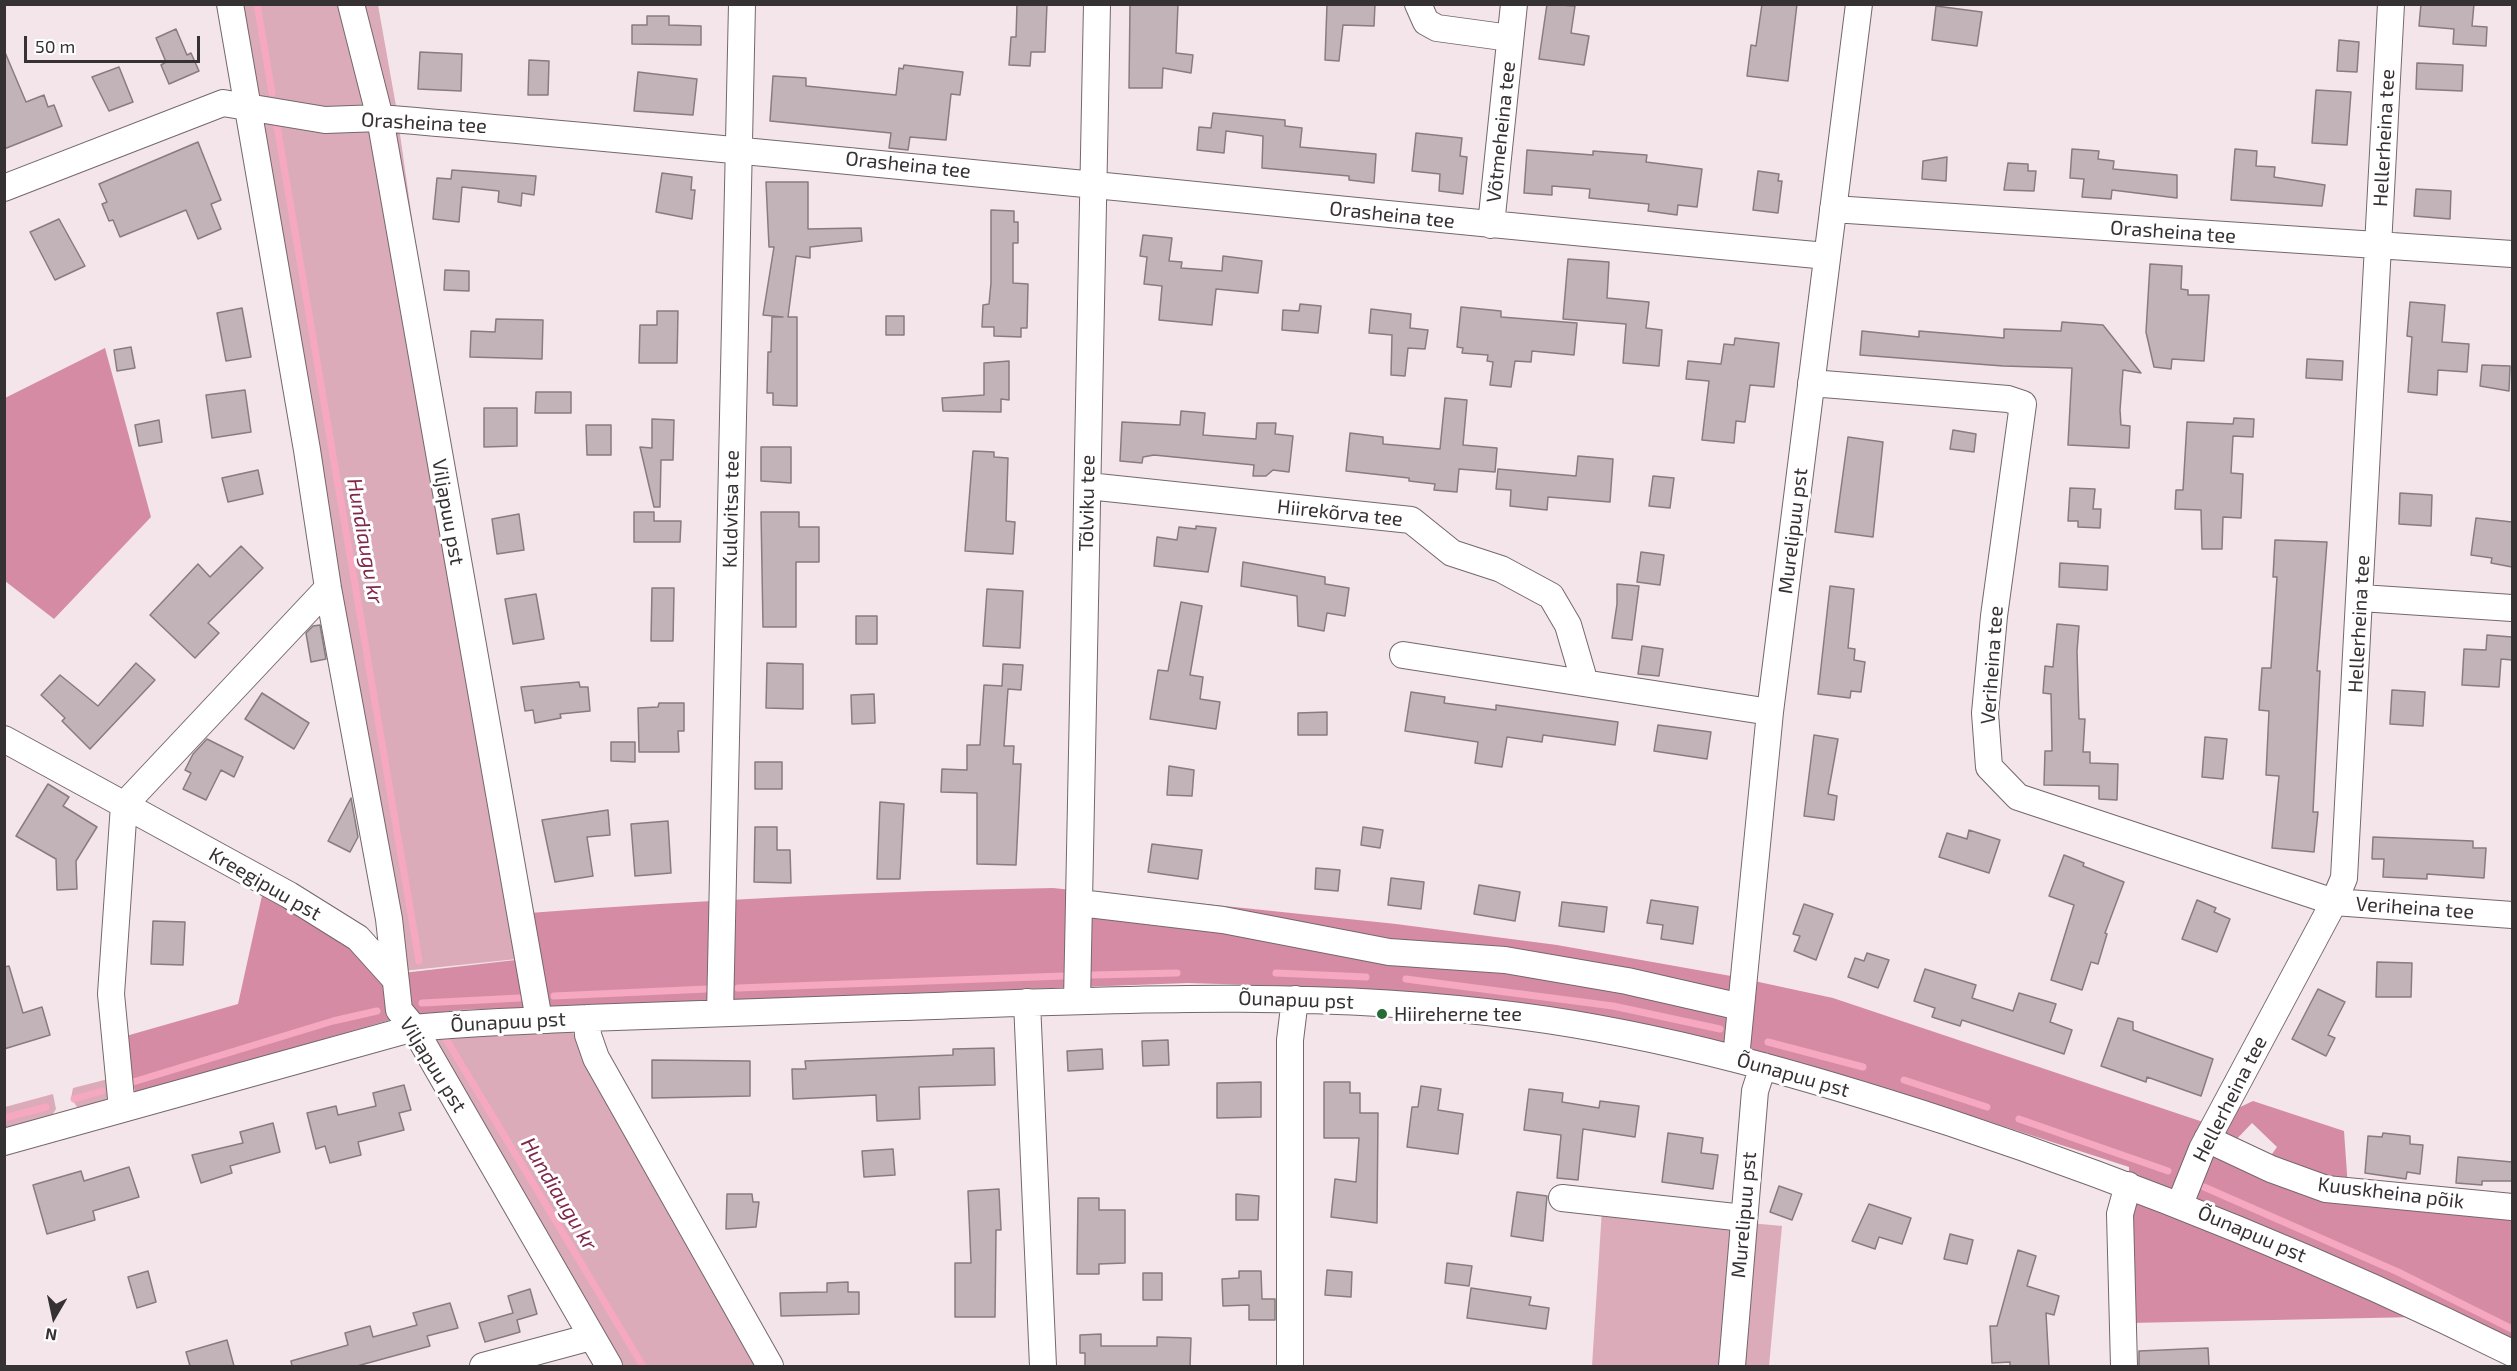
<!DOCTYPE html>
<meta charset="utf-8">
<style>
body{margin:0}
#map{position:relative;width:2517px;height:1371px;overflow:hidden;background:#f3e5e9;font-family:"Exo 2",sans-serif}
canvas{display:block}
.frame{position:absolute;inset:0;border:6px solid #363133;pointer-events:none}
.north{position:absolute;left:24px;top:1287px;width:60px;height:60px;-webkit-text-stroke:4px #fff;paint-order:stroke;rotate:189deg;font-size:16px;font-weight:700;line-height:24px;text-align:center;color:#363133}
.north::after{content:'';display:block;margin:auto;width:21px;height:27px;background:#363133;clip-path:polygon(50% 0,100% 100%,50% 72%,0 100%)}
.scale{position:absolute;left:24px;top:36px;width:176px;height:27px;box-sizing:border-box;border:3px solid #363133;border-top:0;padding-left:8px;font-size:18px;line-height:21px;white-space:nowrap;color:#363133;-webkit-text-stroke:4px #fff;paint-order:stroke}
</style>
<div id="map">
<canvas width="2517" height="1371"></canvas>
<div class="frame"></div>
<div class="north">N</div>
<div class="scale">50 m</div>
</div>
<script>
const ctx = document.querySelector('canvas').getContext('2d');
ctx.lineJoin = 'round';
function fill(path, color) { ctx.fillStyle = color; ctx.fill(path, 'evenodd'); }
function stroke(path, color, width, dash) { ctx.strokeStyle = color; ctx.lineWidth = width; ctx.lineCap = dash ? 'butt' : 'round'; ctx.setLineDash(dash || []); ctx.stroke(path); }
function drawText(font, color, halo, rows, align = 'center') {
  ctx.font = font + ' "Exo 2",sans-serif'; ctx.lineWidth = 6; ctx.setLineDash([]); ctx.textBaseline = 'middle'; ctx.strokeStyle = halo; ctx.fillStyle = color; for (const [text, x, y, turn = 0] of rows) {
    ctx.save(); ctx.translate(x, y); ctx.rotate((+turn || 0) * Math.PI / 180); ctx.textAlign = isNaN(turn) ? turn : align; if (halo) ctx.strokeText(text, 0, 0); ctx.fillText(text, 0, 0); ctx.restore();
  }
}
const green = new Path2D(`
 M240 5H378L396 106 517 959 403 971Z
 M570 1031 578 1037 763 1366H619L431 1038Z
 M112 1078 111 1093 105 1103 79 1110 71 1098 73 1088Z
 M53 1094 56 1109 51 1117 5 1130V1107Z
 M1602 1209 1782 1226 1769 1366H1592Z`);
const forest = new Path2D(`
 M105 348 151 517 54 619 5 581V398Z
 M1053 888 1396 924 1557 945 1731 976 1833 998 2206 1123 2253 1101 2344 1131 2349 1202 2512 1217V1341L2466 1316 2129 1323V1167L1867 1082 1728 1043 1491 1000 1285 986 1188 983 458 1010 397 1018 135 1093 126 1036 238 1004 263 891 353 942 385 975 533 958 529 913C703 900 878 891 1053 888ZM2252 1123 2277 1147 2267 1161 2231 1145Z`);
const stream = new Path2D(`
 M257 4 272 93
 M277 126 419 961
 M1276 973 1366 977
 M1093 975 1177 973
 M1406 979 1613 1006 1720 1029
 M738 988 1063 976
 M554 996 707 989
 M422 1003 520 998
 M446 1039 643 1366
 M1768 1042 1863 1067
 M1904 1080 1987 1107
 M133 1082 333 1021 377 1011
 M74 1099 102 1091
 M4 1118 46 1107
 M2019 1119 2168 1171
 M2204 1187 2398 1272 2512 1329`);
const building = new Path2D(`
 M1017 4H1047L1045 52H1031L1030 66 1009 65 1011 37H1016Z
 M1130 4H1178L1176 53 1193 55 1191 73 1163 68 1162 88H1129Z
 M1327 4H1375L1374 26 1343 25 1339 61 1325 60Z
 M1547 4 1575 6 1571 33 1589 36 1584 65 1539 59Z
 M1762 4H1797L1788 81 1747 76 1751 45 1756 46Z
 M2421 4H2474L2472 26 2487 27 2486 46 2453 44 2454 29 2419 26Z
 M1936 6 1982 12 1977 46 1932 40Z
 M647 16H669V25L701 26V45L632 44V25H647Z
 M176 29 187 55 191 53 199 71 169 84 161 65 166 62 156 38Z
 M2339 40 2359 42 2357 72 2337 71Z
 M4 50 26 102 44 95 48 107 54 105 62 126 4 149Z
 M420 52 462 54 461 91 418 89Z
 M529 60 549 61 548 95H528Z
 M2417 63 2463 65 2462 91 2416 89Z
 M904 65 963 72 960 95 951 94 946 140 910 137 908 150 889 148 891 133 770 121 773 76 806 78V86L896 95 899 68 903 69Z
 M119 67 133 102 109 111 92 77Z
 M638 72 697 79 693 115 634 111Z
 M2316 90 2351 92 2347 145 2312 143Z
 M1213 113 1285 120V126L1302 128 1300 147 1376 154 1374 183 1349 180V176L1262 168 1263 136 1226 131 1224 153 1197 150 1199 127 1211 128Z
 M1416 133 1462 138 1460 156 1467 157 1463 194 1439 191 1440 174 1412 171Z
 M198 142 221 200 211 204 221 229 198 239 186 210 120 237 113 220 109 221 102 204 107 202 99 184Z
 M2072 149 2099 151 2098 159 2114 161 2113 169 2177 175V198L2112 190 2111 199 2082 197 2084 179 2070 178Z
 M2235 149 2257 151 2256 166 2275 167 2274 177 2325 185 2322 206 2231 200Z
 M1527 150 1593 155V151L1647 155 1646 162 1702 169 1697 207 1678 205 1677 215 1648 211 1649 204 1589 198 1590 189 1552 186V195L1524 193Z
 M1947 157 1946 181 1922 179 1923 161Z
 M2008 163 2028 164V171H2036L2034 191 2004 190Z
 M452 170 536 176 534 195 522 193 521 206 498 202 499 191 462 187 459 222 433 219 437 178 451 179Z
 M1758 171 1779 174 1778 181H1782L1778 213 1753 210Z
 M662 173 692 177 691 190H695L692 219 656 212Z
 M766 182H808V229L861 228 862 241 810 247V258L796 256 788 317H797V406L773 405V393H767L768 352H771L772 317H783L763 315 774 247H769Z
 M2416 189 2451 191 2450 219 2414 216Z
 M991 210 1014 211V222H1018V243H1013V283L1028 284 1027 328H1021V337L994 336V327H982L983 305 989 304 991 283Z
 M59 219 85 266 55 280 30 232Z
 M1143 235 1172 238 1169 261 1182 262 1181 268 1222 271 1223 256 1262 261 1258 293 1216 289 1212 325 1159 320 1162 286 1144 284 1147 257 1140 256Z
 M1568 259 1609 262 1607 298 1649 302 1646 328 1662 330 1659 366 1623 363 1626 324 1563 319Z
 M2150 264 2182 266 2181 289 2188 290V295H2209L2204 361 2172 359 2171 369 2154 367 2146 332Z
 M445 270 469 271V291L444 290Z
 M2410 302 2445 305 2442 342 2469 344 2467 372 2438 370 2437 395 2408 392 2412 337 2407 336Z
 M1300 304 1321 306 1318 333 1282 330 1283 310 1299 311Z
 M1461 307 1501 311V317L1577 323 1574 355 1532 351 1531 362 1515 361 1511 387 1490 385 1493 362 1487 361 1488 355 1462 353 1463 348 1457 347Z
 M242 308 251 357 226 361 217 313Z
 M1371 309 1411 314 1410 328 1428 330 1425 349 1408 348 1405 376 1391 375 1392 335 1369 333Z
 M657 311H678L677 363H639L640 325H657Z
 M886 316H904V335H886Z
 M496 319 543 320 542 359 470 357 471 331 495 332Z
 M2062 322 2103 325 2141 373 2123 370 2120 410 2121 425 2130 426 2129 448 2068 445 2072 368 2003 366 1860 355 1862 331 1919 337V331L2004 338V329L2061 331Z
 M1735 338 1779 343 1774 387 1750 385 1745 422 1736 421 1734 443 1702 440 1709 381 1686 379 1688 361 1721 364 1724 344 1734 345Z
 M131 347 135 368 117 371 114 350Z
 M2307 359 2343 361 2342 380 2306 378Z
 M1009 361V400L1001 399V412L943 411 942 398 984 395V363Z
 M2482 365 2510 366 2509 391 2480 386Z
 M245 390 251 432 212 438 206 395Z
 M536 392H571V413H535Z
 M1445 398 1467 400 1463 445 1497 448 1495 472 1459 469 1457 492 1434 490 1435 484 1409 481V478L1346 471 1350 433 1383 437V444L1440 449Z
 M484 408H517V446L484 447Z
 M1181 411 1205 413 1203 435 1256 439 1257 423H1276L1275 434 1293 436 1289 472 1273 470 1266 476H1253L1254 465 1154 455 1143 457 1142 463 1120 461 1122 422 1180 425Z
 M2234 418 2254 419 2253 437 2233 436 2231 473 2243 474 2241 518 2223 517 2222 549H2202L2201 510 2175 509 2176 490H2183L2187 422 2233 424Z
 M652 419 674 420 673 460H661L660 507H654L640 447 652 448Z
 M159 420 162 442 139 446 135 425Z
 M586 425H611V455H587Z
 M1953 430 1976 434 1974 452 1950 449Z
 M1848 437 1883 442 1873 537 1835 532Z
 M761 447H791V483L761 481Z
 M973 451 994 452V457L1008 458 1006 521 1015 522 1013 554 965 551Z
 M1578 456 1613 459 1610 502 1548 497 1547 510 1510 506 1511 490 1496 489 1498 469 1576 476Z
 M258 470 263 494 228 502 222 478Z
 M1653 476 1674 478 1670 508 1649 506Z
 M2070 488 2095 489 2093 509H2101L2100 528 2078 527V521H2068Z
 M2400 493 2432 495 2431 526 2399 524Z
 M634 512H654V521H681L680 542H634Z
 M761 512H799V527H819V562H796V627H763Z
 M519 514 524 550 497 554 492 519Z
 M2476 518 2512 522V567L2491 563 2492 558 2471 555Z
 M1196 526 1216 528 1208 572 1154 566 1157 537 1177 540 1179 527 1196 529Z
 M2275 540 2327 542 2317 671H2320L2313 812H2318L2314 852 2272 848 2279 776 2266 775 2269 711 2259 710 2262 668H2271L2277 577H2273Z
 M241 546 263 568 208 623 219 633 195 658 150 615 198 564 210 577Z
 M1641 552 1664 555 1660 585 1637 582Z
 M1243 562 1325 577V584L1349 588 1345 616 1327 613 1324 631 1298 626 1297 596 1241 586Z
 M2060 563 2108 566 2107 590 2059 587Z
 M1617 584 1639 586 1632 640 1612 638 1617 604Z
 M1830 586 1854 589 1848 648 1855 649 1854 660 1865 662 1861 692 1851 691 1850 698 1818 694Z
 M652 588H674L673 641H651Z
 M987 589 1023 591 1020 648 983 646Z
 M536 594 544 639 513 644 505 599Z
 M1181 602 1202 606 1190 675 1203 677 1200 699 1220 702 1216 729 1150 719 1158 670 1168 671Z
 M856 616H877V644H856Z
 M2057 624 2079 626 2077 651 2079 719H2085L2083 752H2090V763L2118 764 2117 800 2099 799V786L2044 785 2045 751H2052L2051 694 2043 693 2045 666 2053 667Z
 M320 625 326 659 311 662 306 633 313 626Z
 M2487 635 2512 637V660L2501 659 2499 687 2462 685 2464 649 2486 650Z
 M1642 646 1663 649 1659 676 1638 674Z
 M136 663 155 680 90 749 62 721 65 718 41 695 60 675 98 706Z
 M767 663 803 664V709L766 708Z
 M1003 664 1023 665 1021 690 1008 689 1004 746H1014L1013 764H1021L1016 865 977 864V793L941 792 942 769 967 770V745H980L984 685 1002 686Z
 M579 682 580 687H588L590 711 560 714 561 718 535 723 533 710 525 711 521 687Z
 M2392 690 2425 692 2423 726 2390 724Z
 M1411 692 1445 697 1444 703 1496 710V705L1618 722 1615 745 1543 735 1542 742 1507 737 1502 767 1475 763 1478 742 1405 731Z
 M262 693 309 723 294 749 245 719Z
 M874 694 875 723 852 724 851 695Z
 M659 703H684V731H678L679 752H639L638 708 658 707Z
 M1327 712V735H1298V713Z
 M1658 725 1711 732 1707 759 1654 751Z
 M1814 735 1838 739 1828 794 1837 796 1834 820 1804 816Z
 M2205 737 2227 739 2223 779 2202 777Z
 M207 739 243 757 234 777 221 770 206 800 183 789 191 773 185 770 193 754Z
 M611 742H635V762L611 761Z
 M755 762H782V789H755Z
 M1169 766 1194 770 1192 796 1167 795Z
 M48 784 69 797 63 806 97 827 76 861 77 889 57 890 56 859 16 836Z
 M351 798 358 837 350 852 328 841Z
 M880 802 904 804 900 879H877Z
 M608 810 610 835 587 837 593 876 555 882 542 820Z
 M668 821 671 873 635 876 631 824Z
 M755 827H777V850H790L791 883 754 882Z
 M1363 827 1383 830 1380 848 1361 845Z
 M1969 830 2000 840 1989 873 1939 857 1947 833 1967 839Z
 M2373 837 2473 841V848H2486L2484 878 2427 874V879L2383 877 2384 859H2372Z
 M1152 844 1202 850 1198 879 1148 872Z
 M2064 855 2084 863 2083 866 2124 882 2105 933 2107 934 2098 964 2091 962 2082 990 2051 980 2074 905 2049 896Z
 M1316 868 1340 870 1338 891 1315 889Z
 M1391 878 1424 882 1421 909 1388 905Z
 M1479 885 1520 892 1515 921 1474 914Z
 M1651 900 1698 907 1693 944 1661 939 1663 925 1647 923Z
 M2197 900 2216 908 2214 912 2230 919 2217 952 2182 939Z
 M1562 902 1607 907 1604 932 1559 926Z
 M1804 904 1833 914 1816 960 1794 951 1800 936 1793 934Z
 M153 921 185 922 183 965 151 964Z
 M1867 953 1889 960 1878 988 1848 977 1855 958 1864 961Z
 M2377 962 2412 963 2411 997H2376Z
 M9 966 23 1013 42 1007 50 1035 4 1049V967Z
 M1925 969 1976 985 1972 998 2013 1011 2019 993 2056 1004 2050 1022 2072 1030 2064 1054 1962 1020 1960 1026 1932 1017 1935 1008 1914 1001Z
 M2318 989 2345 1002 2328 1035 2335 1038 2326 1056 2292 1039Z
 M2118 1018 2133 1022V1030L2213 1059 2201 1096 2147 1077 2146 1082 2101 1066Z
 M1168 1040 1169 1065 1143 1066 1142 1041Z
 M994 1048 995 1085 919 1087 920 1119 877 1121 876 1095 793 1099 792 1069H806L805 1061 953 1055V1049Z
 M1102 1049 1103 1069 1068 1071 1067 1051Z
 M652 1060 750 1061V1096L652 1098Z
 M1261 1082V1117L1217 1118V1083Z
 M1324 1082H1350V1093H1360V1113H1378L1377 1223 1331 1217 1335 1179 1356 1182 1359 1138H1324Z
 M404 1085 411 1110 399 1113 404 1130 358 1142 361 1155 330 1163 325 1146 316 1149 307 1113 336 1106 338 1115 376 1106 373 1093Z
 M1421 1086 1441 1089 1438 1110 1463 1114 1458 1154 1407 1147 1412 1107H1418Z
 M1529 1089 1563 1093 1562 1102 1599 1108 1600 1101 1639 1106 1635 1137 1583 1129 1578 1180 1557 1178 1561 1135 1524 1130Z
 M273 1123 280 1152 230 1166 232 1173 201 1183 192 1155 243 1143 240 1132Z
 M1668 1133 1703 1138 1701 1153 1718 1155 1713 1189 1662 1182Z
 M2383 1133 2410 1136V1144L2423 1145 2420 1174 2407 1172 2406 1179 2365 1173 2368 1136 2382 1137Z
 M893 1149 895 1175 864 1177 862 1151Z
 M2458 1157 2512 1162V1181H2482V1185L2456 1183Z
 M129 1167 139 1197 93 1211 95 1220 47 1234 33 1185 81 1171 84 1181Z
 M1779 1186 1802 1194 1792 1220 1770 1212Z
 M999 1189 1001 1230H996L995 1317H955V1263H971L968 1191Z
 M1517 1192 1547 1196 1543 1241 1511 1236Z
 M727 1194H752L753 1202H759L756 1227 726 1229Z
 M1236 1194 1259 1196 1258 1220H1236Z
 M1078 1198H1099V1210H1125V1263L1099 1264V1274H1077Z
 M1869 1204 1911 1218 1902 1244 1879 1237 1875 1249 1852 1241Z
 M1950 1234 1973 1240 1967 1264 1944 1259Z
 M2018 1250 2036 1256 2027 1286 2059 1296 2054 1315 2046 1313 2049 1366H2010V1362L1992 1363 1990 1326H1997Z
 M1447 1263 1472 1266 1469 1286 1445 1283Z
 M1327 1270 1352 1272 1351 1297 1325 1295Z
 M148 1271 156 1302 137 1308 128 1277Z
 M1239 1271H1261L1262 1299H1275V1320H1249V1305L1223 1306 1222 1279 1239 1278Z
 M1143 1273H1162V1300H1143Z
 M848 1282V1292H859V1314L781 1316 780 1293 827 1292V1283Z
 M1471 1288 1531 1297 1529 1305 1549 1308 1546 1329 1467 1318Z
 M530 1289 537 1314 517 1320 520 1332 485 1342 479 1323 513 1313 508 1296Z
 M450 1303 458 1328 427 1336 430 1346 357 1366H292L291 1361 348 1345 345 1333 370 1326 373 1337 417 1325 413 1313Z
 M1101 1334V1346H1157V1337L1191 1338 1190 1366H1085V1353H1080V1335Z
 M227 1340 234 1366H190L186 1352Z
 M2208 1348 2209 1366H2139V1351Z`);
const minor = new Path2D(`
 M230 4 307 450 328 588 389 919 399 1010 414 1028 609 1366
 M351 4 380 118 539 1020
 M1418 4 1426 22 1437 28 1510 38
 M4 188 223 103 325 120 380 118C863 159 1345 212 1827 256
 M1833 209 2512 254
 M1491 225 1514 4
 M1811 383 2008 399 2023 404 1994 616 1985 713 1989 767 2018 797 2334 902 2512 915
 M1088 486 1411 520 1452 553 1501 569 1551 596 1568 625 1585 683
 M2361 598 2512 608
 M1403 655 1770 712
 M4 739 289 895 358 938 394 978
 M1080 903 1223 920 1389 952 1505 960 1627 981 1741 1007
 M1077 1001 1097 4
 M1027 1002 1043 1366
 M720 1013 742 4
 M587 1018 588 1035 596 1058 770 1366
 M1736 1058 1770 712 1859 4
 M122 1109 111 994 124 805 328 588
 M2207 1139 2271 1169 2326 1189 2512 1207
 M4 1142 414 1028C472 1022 529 1021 587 1018 692 1014 797 1010 902 1007 1108 1000 1314 989 1519 1016 1666 1035 1810 1077 1951 1123 2143 1187 2330 1263 2512 1353
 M1562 1198 1744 1218
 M2180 1204 2202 1149 2334 902 2344 878 2391 4
 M483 1366 591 1337
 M1290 1366V1040L1295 999
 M1732 1366 1755 1091 1763 1066
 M2124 1366 2120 1214 2128 1185`);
const markers = [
 [1382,1014,6,"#276c37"]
];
const streetNames = [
 ["Orasheina tee",424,123,3],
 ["Võtmeheina tee",1501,132,-84],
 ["Hellerheina tee",2384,138,-87],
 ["Orasheina tee",908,165,6],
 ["Orasheina tee",1392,215,6],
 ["Orasheina tee",2173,232,4],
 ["Tõlviku tee",1087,503,-89],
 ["Kuldvitsa tee",731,509,-89],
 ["Viljapuu pst",448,512,80],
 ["Hiirekõrva tee",1340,513,6],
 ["Murelipuu pst",1793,531,-83],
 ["Hellerheina tee",2359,624,-87],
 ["Veriheina tee",1992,665,-86],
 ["Kreegipuu pst",265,884,30],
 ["Veriheina tee",2415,908,4],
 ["Õunapuu pst",1296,1000,2],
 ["Õunapuu pst",508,1022,-3],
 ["Viljapuu pst",433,1065,58],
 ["Õunapuu pst",1793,1075,16],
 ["Hellerheina tee",2230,1099,-63],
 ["Kuuskheina põik",2391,1193,7],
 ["Murelipuu pst",1744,1215,-85],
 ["Õunapuu pst",2252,1234,23]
];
const poiNames = [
 ["Hiireherne tee",1394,1014]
];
const waterNames = [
 ["Hundiaugu kr",365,541,80],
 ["Hundiaugu kr",559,1194,59]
];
fill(green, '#dcabba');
fill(forest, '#d68ba4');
stroke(stream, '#f6a8c1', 7);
fill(building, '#c1b3b7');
stroke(building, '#887c7f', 1.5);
stroke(minor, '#74686b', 28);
stroke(minor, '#fff', 26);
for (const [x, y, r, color] of markers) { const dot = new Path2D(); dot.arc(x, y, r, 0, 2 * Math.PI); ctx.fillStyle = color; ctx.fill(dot); stroke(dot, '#fff', 2); }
drawText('20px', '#363133', '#fff', streetNames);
drawText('20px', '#363133', '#fff', poiNames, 'left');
drawText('italic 21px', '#80274c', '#fff', waterNames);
</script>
